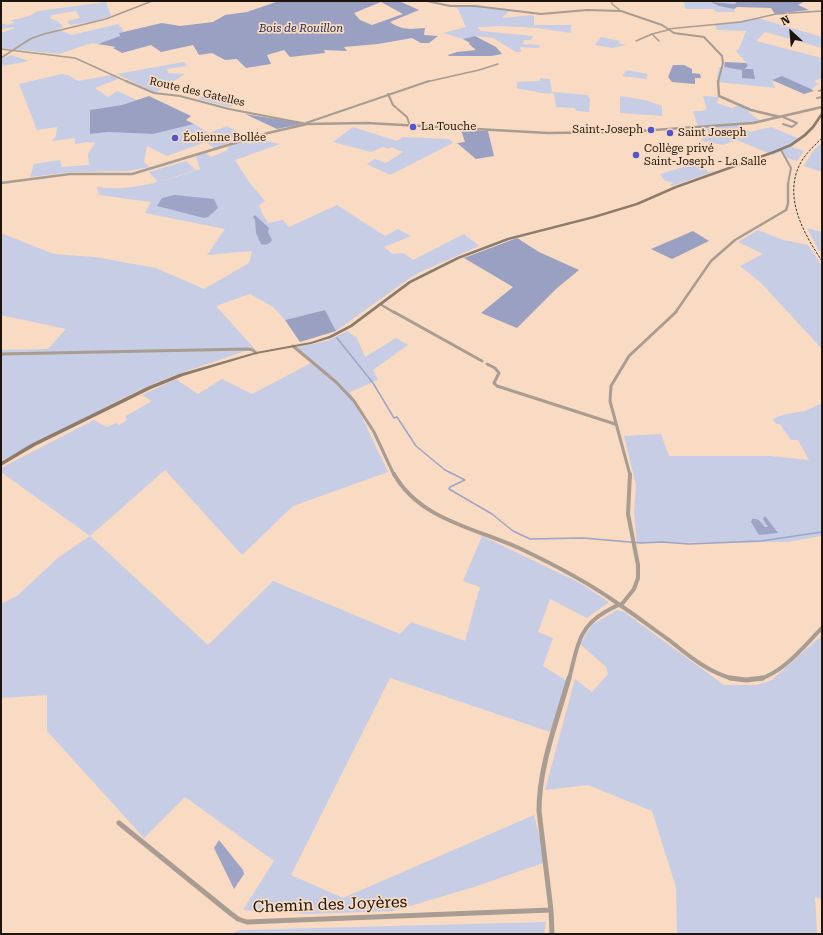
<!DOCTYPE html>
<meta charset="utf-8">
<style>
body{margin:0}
#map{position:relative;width:823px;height:935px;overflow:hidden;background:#f8dbc2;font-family:"Roboto Serif",serif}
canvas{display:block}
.frame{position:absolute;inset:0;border:2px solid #1e140b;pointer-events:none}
.north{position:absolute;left:771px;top:12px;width:40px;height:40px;-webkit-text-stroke:3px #f8dbc2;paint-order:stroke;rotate:334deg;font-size:11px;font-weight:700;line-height:16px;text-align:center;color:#1e140b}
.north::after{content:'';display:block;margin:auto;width:14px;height:18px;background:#1e140b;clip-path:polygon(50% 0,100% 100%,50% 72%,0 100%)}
</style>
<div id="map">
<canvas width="823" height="935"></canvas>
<div class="frame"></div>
<div class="north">N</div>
</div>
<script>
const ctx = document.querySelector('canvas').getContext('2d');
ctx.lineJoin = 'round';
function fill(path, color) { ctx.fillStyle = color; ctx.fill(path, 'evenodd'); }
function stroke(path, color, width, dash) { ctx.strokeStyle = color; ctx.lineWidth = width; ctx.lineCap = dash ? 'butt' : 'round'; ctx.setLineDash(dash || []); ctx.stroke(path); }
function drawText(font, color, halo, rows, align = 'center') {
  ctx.font = font + ' "Roboto Serif",serif'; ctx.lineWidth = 3.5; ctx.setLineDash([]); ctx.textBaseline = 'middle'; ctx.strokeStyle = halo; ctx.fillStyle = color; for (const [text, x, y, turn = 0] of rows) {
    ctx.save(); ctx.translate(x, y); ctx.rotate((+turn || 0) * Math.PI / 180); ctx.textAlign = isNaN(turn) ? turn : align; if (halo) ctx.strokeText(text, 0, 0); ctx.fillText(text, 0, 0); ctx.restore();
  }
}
const green = new Path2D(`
 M684 1H737L735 4 712 2 719 6 734 9 735 12H717L713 9H685Z
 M106 2 111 16 96 21 70 25 67 21 80 18 76 11 52 15 50 18 59 22 63 27 57 29 72 35 118 24 124 31 119 33 120 36 98 44 92 43 59 54 1 48V33L13 29 14 27 1 29V23L8 25 15 22 9 21 29 16 38 11Z
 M454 7H477L509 11 502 18 532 15 534 16V25H571V33L537 28 502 26 478 27 480 31 533 36 531 40H524L523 44 540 45 539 48 520 47 521 52H516L493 38 475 36 463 39 443 33 466 27 458 9Z
 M758 18 822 37V48L765 32 756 41 822 58V78L814 81 819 84 811 89 782 77 772 80 775 88 718 82 717 78 719 67 742 69H745L748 65 736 51 739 49 746 31 717 30 715 25Z
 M601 37 620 41 618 43 626 45 612 48 595 45Z
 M11 55 29 61 3 66 1 59Z
 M184 62 187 66 167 69 168 73 185 74 155 93 117 74Z
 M627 70 648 74 646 79 622 76Z
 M62 74 68 75 78 81 112 75 118 79 95 88 108 97 117 91 137 100 122 105 90 110 91 134 108 132 153 134 194 124 209 133 227 126 247 137 214 148 206 142 167 156 147 146 144 162 149 167 128 171 71 172 30 177 34 164 60 160 62 167 89 165 88 154 95 143 87 142 75 144V138L52 141 56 136 57 127 37 130 19 84Z
 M540 78 550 79 552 92 588 95 590 100 589 112 576 111 575 108 556 107 554 93C540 95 531 89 517 89V82L540 81Z
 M209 91 244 100 230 107 198 99Z
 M620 96 645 100 662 106V116L620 113Z
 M703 96 719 97 717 103 732 108 740 105 750 110 748 112 762 122 738 125 750 132 771 127 800 139 790 146 804 151 797 161 784 157 782 152H779L773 155 737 140 723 145 701 141 708 132 706 126H698L693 111H702L707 109Z
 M353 127 397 141 403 137 449 139 453 143 390 175 367 164 375 159 386 163 403 152 391 147 389 149 383 147 371 152 333 142Z
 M254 138 280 144 235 160 249 182 265 201 259 205 262 213 268 223 283 220 289 227 337 205 385 236 398 229 411 236 384 247 393 254 404 253 413 260 464 234 479 246 420 272 404 282 336 331 325 310 285 320 273 307 250 294 216 306 254 348 172 376 135 392 1 461V350L48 349 66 329 1 315V236L3 234 54 254 95 257 156 268 204 289 249 263 252 251 207 255 225 229 145 213 151 202 99 195 97 187C133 192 167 180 200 169L196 156 206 153 211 157 228 150V146Z
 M822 142V172L804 166 813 151Z
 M186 161 196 170 158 182 149 172Z
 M693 164 704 167 708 172 716 171 672 186 670 185 673 183 664 180 660 174Z
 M807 228 822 232V252L819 251Z
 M758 230 783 240 808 245 822 266V349L761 283 740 266 763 254 738 242Z
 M347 331 357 338 365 357 396 338 408 345 373 370 378 380 350 392 388 472 293 506 242 555 165 470 90 536 208 645 273 581 400 634 411 622 465 641 480 587 463 581 482 536 578 582 609 602 587 618 550 599 538 632 553 638 543 666 567 681 550 732 390 678 291 875 343 898 534 815 546 862 474 887 393 911 309 914 243 910 274 861 185 797 144 838 47 731V695L1 698V604L18 595 59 557 90 536 1 472V468L94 420 107 427 116 423 119 425 126 421V416L152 401 142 395 176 379 198 394 222 379 252 394 313 362 297 347 327 341Z
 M822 403V536L787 542 637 543 634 511 636 485 624 436 661 434 669 456H770L809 460 798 440H791L780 424H776L773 419 782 415 805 411Z
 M617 610 624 612 724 685H757L772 680 822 635V899L815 897 817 934H677L676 887 652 811 588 785 545 790 575 679 592 692 608 674 606 667 580 644 592 625Z
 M546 922 544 934H231L240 930Z`);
const forest = new Path2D(`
 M279 1H399L419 10 390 22C403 31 411 29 425 28L424 35 438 36 429 43H421L412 38 378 44 344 47 347 51 324 50 325 53 290 57 284 50 267 55 271 64 246 68 237 59 225 60 212 53 199 55 193 45 161 52 151 45 122 53 113 48 116 47 98 44 120 36 119 33 162 23 180 26 213 22 225 15 247 12ZM381 2 403 14 372 25 360 20 354 13Z
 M737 1H805L798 5 809 10 775 14 771 8 737 7 734 9 719 6 711 2 735 4Z
 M475 36 496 47 502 54 491 56H449L448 55 457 52 476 50 469 44 470 43 463 39Z
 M725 62 746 63 748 65 745 69H753L755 79 742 78V70L724 67Z
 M673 65H684L692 69V73L700 74 701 78H695V84L672 82 668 77Z
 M782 76 811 89 814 91 804 94 772 80Z
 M149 96 191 116 186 120 194 124 153 134 108 132 90 134V110L122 105Z
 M245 114 301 123 302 124 277 129Z
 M461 130 488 131 494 156 476 159 457 143 465 142Z
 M693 231 709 241 672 259 651 249Z
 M517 238 539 252 579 270 556 289 517 328 481 313 513 287 464 258Z
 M325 310 336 331 300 342 285 320Z`);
const water = new Path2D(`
 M175 195 214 199 218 208 208 217 204 218 157 206 162 198Z
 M255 215 269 228 268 232 272 240C270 244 265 246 261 244L256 233 255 220 253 217Z
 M765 516 778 533 759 535 751 522 752 519C759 518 761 523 765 527H768L763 519Z
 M219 840 243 870 244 874 234 889 214 848Z`);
const stream = new Path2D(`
 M337 338 373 383 394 418 397 417 416 446 445 470 465 480 450 487 449 489 492 514 513 531 530 539 583 538 641 543 662 542 689 544 761 541 822 532`);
const minorFar5 = new Path2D(`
 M612 1V4L621 11
 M667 29 741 22 776 14 822 11
 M652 34 659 41
 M636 41 652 34 668 30
 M1 49 75 58 128 82
 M1 58 30 39 44 34 106 19 152 1
 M426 82 479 70 498 64`);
const minorFar4 = new Path2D(`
 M126 81 154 93 180 96 229 109 307 124
 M819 91 822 90
 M388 94 393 105 407 117 410 126
 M817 98 822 97
 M783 117 797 123 792 127 783 124
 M306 123 429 81
 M781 150 791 168 788 184`);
const minorFar3 = new Path2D(`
 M380 304 395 313
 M675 313 711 261 735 240 786 210 788 204V183`);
const minorFar2 = new Path2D(`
 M394 312 482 361
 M293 346 336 382 354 401 374 432 394 475
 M1 354 248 349 253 350 256 353
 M487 364 495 368 499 373 494 383 497 386 615 424
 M630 475 610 401 611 386 629 356 676 312`);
const minorFar1 = new Path2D(`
 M394 474C419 519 474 528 519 548 553 564 586 581 617 603 635 615 652 628 669 640 689 656 709 673 734 679
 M569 679C577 650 577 628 605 612 611 609 616 605 622 604L634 589 638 578V565L628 514 630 474
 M760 679C785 671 804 646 822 628`);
const minor = new Path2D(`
 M730 678 746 680 763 678
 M119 823 230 913 238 919 247 922 551 910
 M552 934 551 910 539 811C539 766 557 721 569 678`);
const tertiaryFar1 = new Path2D(`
 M427 1 450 6H475L541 14 587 10 621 11 662 25 674 33 704 37 722 56 723 63 718 82`);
const tertiary = new Path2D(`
 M718 81 719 96 751 110 780 117
 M1 183 70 174H132L268 133 307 124 367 123 548 133 626 132 753 123 822 107`);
const secondary = new Path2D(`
 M821 113H822V116L814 128 806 136 792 146 775 153 677 188 638 205 595 218 509 240 459 259 411 283 352 327 331 338 311 344 256 354 183 376 151 389 35 446 1 466V462L31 444 147 387 179 374 256 352 311 342 329 336 350 325 409 281 457 257 507 238 593 216 636 203 675 186 773 151 790 144 804 134 812 126Z`);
const rail = new Path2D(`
 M822 138C813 147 804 155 799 166 784 199 804 234 822 261`);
const markers = [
 [413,127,4,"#5057ce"],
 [651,130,4,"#5057ce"],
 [670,133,4,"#5057ce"],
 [175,138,4,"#5057ce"],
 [636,155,4,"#5057ce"]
];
const farParknames = [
 ["Bois de Rouillon",301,29]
];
const farStreetnames = [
 ["Route des Gatelles",197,92,13]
];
const farPoinames = [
 ["La Touche",421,127],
 ["Saint-Joseph",643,130,"right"],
 ["Saint Joseph",678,133],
 ["Éolienne Bollée",183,138],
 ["Collège privé",644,149],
 ["Saint-Joseph - La Salle",644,162]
];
const nearStreetnames = [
 ["Chemin des Joyères",330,905,-2]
];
fill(green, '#c7cde4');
fill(forest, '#99a0c2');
fill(water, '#9da4c6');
stroke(stream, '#9da4c6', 1.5);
stroke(minorFar5, '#a99c92', 1.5);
stroke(minorFar4, '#a99c92', 2);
stroke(minorFar3, '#a99c92', 2.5);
stroke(minorFar2, '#a99c92', 3);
stroke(minorFar1, '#a99c92', 4);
stroke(minor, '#a99c92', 5);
stroke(tertiaryFar1, '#a99c92', 2);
stroke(tertiary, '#a99c92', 2.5);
fill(secondary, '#8d7b6c');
stroke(rail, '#413428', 1, [2.5, 1.5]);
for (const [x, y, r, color] of markers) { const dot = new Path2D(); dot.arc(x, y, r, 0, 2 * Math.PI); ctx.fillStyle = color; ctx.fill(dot); stroke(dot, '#f8dbc2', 1.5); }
drawText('italic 11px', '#242955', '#f8dbc2', farParknames);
drawText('11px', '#1e140b', '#f8dbc2', farStreetnames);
drawText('11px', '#1e140b', '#f8dbc2', farPoinames, 'left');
drawText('16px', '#1e140b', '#f8dbc2', nearStreetnames);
</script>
